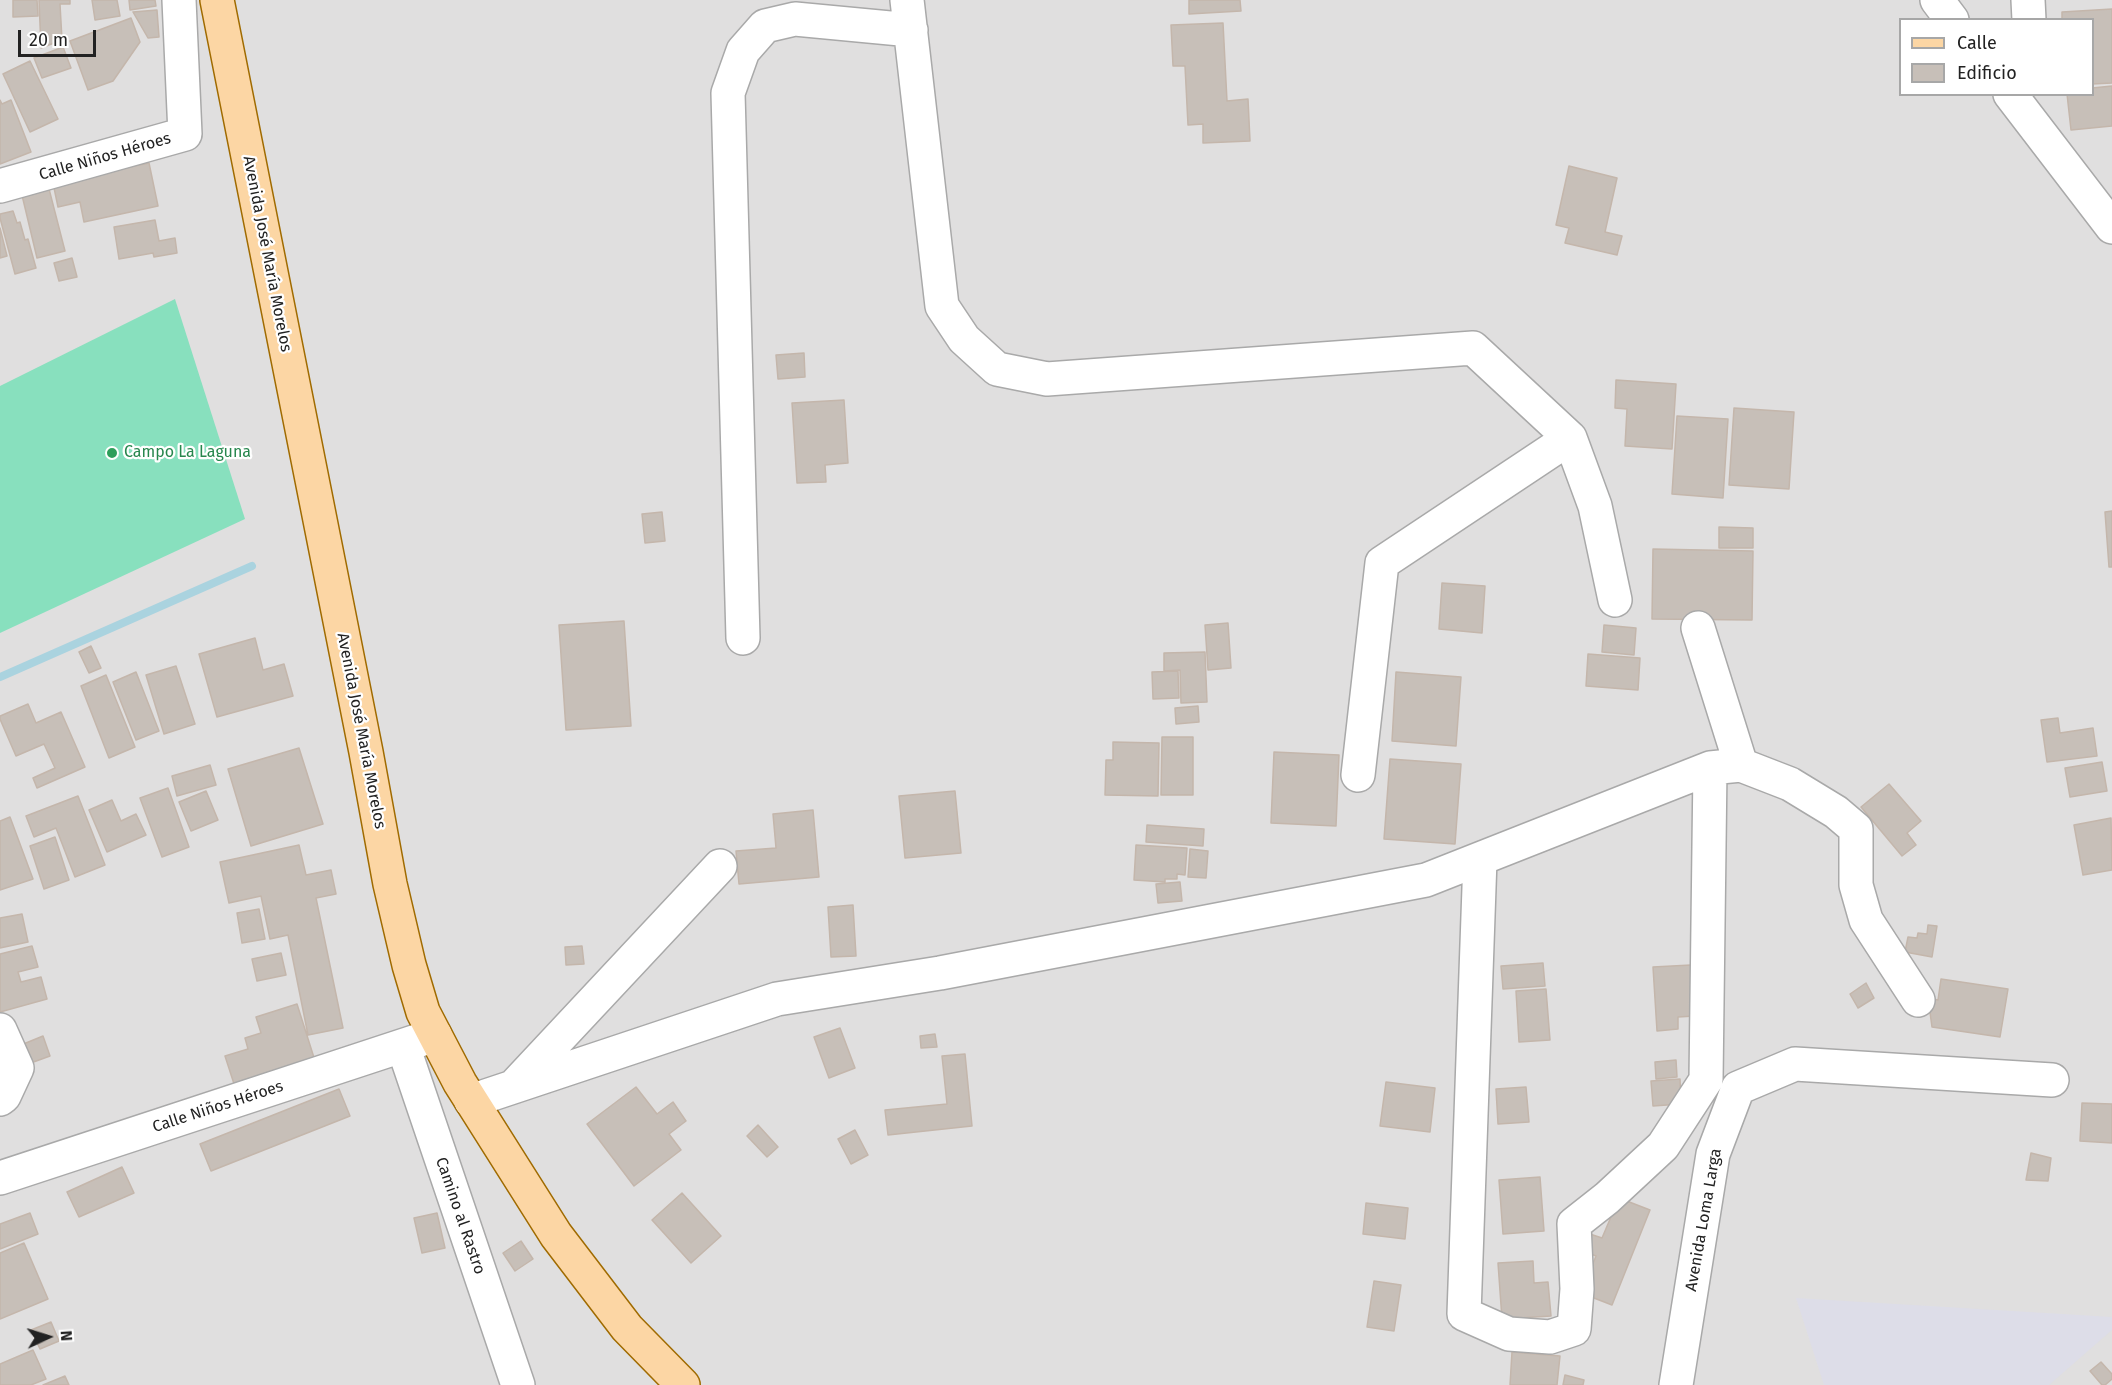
<!DOCTYPE html>
<meta charset="utf-8">
<style>
body{margin:0}
#map{position:relative;width:2112px;height:1385px;overflow:hidden;background:#f2efe9;font-family:"Fira Sans",sans-serif}
canvas{display:block}
.legend{position:absolute;left:1899px;top:18px;width:195px;height:78px;box-sizing:border-box;background:#fff;border:2px solid #a7a7a7;margin:0;padding:8px 10px;list-style:none;font-size:18px;color:#222}
.legend li{display:flex;align-items:center;gap:12px;height:30px}
.legend b{width:30px;border:2px solid #a7a7a7}
.north{position:absolute;left:18px;top:1307px;width:60px;height:60px;-webkit-text-stroke:4px #fff;paint-order:stroke;rotate:86deg;font-size:16px;font-weight:700;line-height:24px;text-align:center;color:#222}
.north::after{content:'';display:block;margin:auto;width:21px;height:27px;background:#222;clip-path:polygon(50% 0,100% 100%,50% 72%,0 100%)}
.scale{position:absolute;left:18px;top:30px;width:78px;height:27px;box-sizing:border-box;border:3px solid #222;border-top:0;padding-left:8px;font-size:18px;line-height:21px;white-space:nowrap;color:#222;-webkit-text-stroke:4px #fff;paint-order:stroke}
</style>
<div id="map">
<canvas width="2112" height="1385"></canvas>
<ul class="legend">
<li><b style="height:8px;background:#fcd6a4"></b>Calle</li>
<li><b style="height:16px;background:#c7bfb8"></b>Edificio</li>
</ul>
<div class="north">N</div>
<div class="scale">20 m</div>
</div>
<script>
const ctx = document.querySelector('canvas').getContext('2d');
ctx.lineJoin = 'round';
function fill(path, color) { ctx.fillStyle = color; ctx.fill(path, 'evenodd'); }
function stroke(path, color, width, dash) { ctx.strokeStyle = color; ctx.lineWidth = width; ctx.lineCap = dash ? 'butt' : 'round'; ctx.setLineDash(dash || []); ctx.stroke(path); }
function drawText(font, color, halo, rows, align = 'center') {
  ctx.font = font + ' "Fira Sans",sans-serif'; ctx.lineWidth = 4.5; ctx.setLineDash([]); ctx.textBaseline = 'middle'; ctx.strokeStyle = halo; ctx.fillStyle = color; for (const [text, x, y, turn = 0] of rows) {
    ctx.save(); ctx.translate(x, y); ctx.rotate((+turn || 0) * Math.PI / 180); ctx.textAlign = isNaN(turn) ? turn : align; if (halo) ctx.strokeText(text, 0, 0); ctx.fillText(text, 0, 0); ctx.restore();
  }
}
const residential = new Path2D(`
 M0 0H2112V1385H0ZM1900 20H2092V94H1900Z`);
const pitch = new Path2D(`
 M175 299 245 519 0 633V386Z`);
const plaza = new Path2D(`
 M1796 1298 2112 1317V1330L2049 1385H1824Z`);
const stream = new Path2D(`
 M0 677 252 566`);
const building = new Path2D(`
 M13 0H37L38 16 13 17Z
 M39 0H70V4H60L62 40 41 48Z
 M92 0H117L120 16 95 20Z
 M129 0H155L156 6 130 10Z
 M1189 0H1240L1241 11 1189 14Z
 M2112 9V83L2092 84V20H2062V12Z
 M157 10 159 37 148 38 133 12Z
 M131 18 140 42 113 81 88 90 70 41Z
 M1223 23 1227 101 1248 99 1250 141 1203 143V124L1188 125 1185 66H1173L1171 25Z
 M63 47 71 68 42 78 34 58Z
 M30 61 58 119 30 132 3 74Z
 M2112 86V126L2071 130 2067 94H2092V88Z
 M0 100 2 104 11 100 31 152 0 164Z
 M149 163 158 206 84 222 80 202 58 207 53 183Z
 M1569 166 1617 178 1605 232 1622 236 1617 255 1565 243 1569 228 1556 225Z
 M48 185 65 251 37 258 21 191Z
 M13 211 17 223 20 222 25 240 28 239 36 268 15 274 0 218V214Z
 M155 220 159 241 175 238 177 253 154 257 153 253 119 259 114 227Z
 M0 228 7 256 0 258Z
 M72 258 77 277 59 281 54 263Z
 M804 353 805 377 778 379 776 355Z
 M1616 380 1676 384 1672 449 1625 446 1627 409 1615 408Z
 M844 400 848 463 825 465 826 482 797 483 792 403Z
 M1734 408 1794 412 1789 489 1729 485Z
 M1677 416 1728 419 1723 498 1672 494Z
 M2112 511V567H2109L2105 512Z
 M662 512 665 541 645 543 642 514Z
 M1719 527 1753 528V548H1719Z
 M1653 549 1753 551 1752 620 1652 619Z
 M1442 583 1485 586 1482 633 1439 629Z
 M624 621 631 726 566 730 559 625Z
 M1228 623 1231 668 1208 670 1205 625Z
 M1604 625 1636 628 1634 655 1602 652Z
 M255 638 263 670 284 664 293 696 217 717 199 654Z
 M91 646 101 668 89 673 79 652Z
 M1205 652 1207 702 1181 703 1180 670 1164 671V653Z
 M1588 654 1640 658 1638 690 1586 686Z
 M176 666 195 724 164 734 146 675Z
 M1178 671 1179 698 1153 699 1152 672Z
 M136 672 159 731 136 740 113 682Z
 M1396 672 1461 677 1456 746 1392 741Z
 M106 675 135 747 109 758 81 686Z
 M28 704 36 723 61 712 85 767 37 788 33 778 55 768 44 744 16 756 0 719V716Z
 M1198 706 1199 722 1176 724 1175 708Z
 M2058 718 2060 733 2093 728 2097 756 2047 762 2041 720Z
 M1162 737H1193V795H1161Z
 M1113 742 1159 743 1158 796 1105 795 1106 760H1113Z
 M299 748 323 824 251 846 228 769Z
 M1274 752 1339 755 1336 826 1271 823Z
 M1390 759 1461 764 1455 844 1384 839Z
 M2102 762 2107 791 2070 797 2065 768Z
 M210 765 216 785 177 796 172 776Z
 M1889 784 1921 821 1907 833 1916 845 1902 856 1861 807Z
 M168 788 189 847 162 857 140 798Z
 M206 791 218 820 191 831 179 802Z
 M955 791 961 853 905 858 899 796Z
 M78 796 105 865 75 877 56 828 34 837 26 816Z
 M112 800 121 821 136 814 146 835 107 852 89 810Z
 M813 810 819 877 739 884 736 851 776 848 773 814Z
 M10 817 33 879 0 890V821Z
 M2111 818 2112 870 2083 875 2074 825Z
 M1147 825 1204 829 1203 846 1146 842Z
 M55 837 69 880 44 889 30 846Z
 M299 845 306 875 331 870 336 894 316 898 343 1028 308 1035 288 935 270 939 261 896 229 903 220 862Z
 M1136 845 1187 848 1185 875 1177 874V879H1165V882L1134 880Z
 M1190 849 1208 851 1206 878 1188 877Z
 M1180 882 1182 901 1158 903 1156 884Z
 M853 905 856 956 831 957 828 907Z
 M259 909 265 939 242 943 237 913Z
 M22 914 28 942 0 948V918Z
 M1928 925 1937 926 1932 957 1905 952 1908 937 1917 938 1918 933 1927 934Z
 M32 946 38 967 18 972 21 982 41 977 47 999 0 1012V954Z
 M582 946 584 964 566 965 565 947Z
 M281 953 286 975 257 981 252 959Z
 M1543 963 1545 986 1503 989 1501 966Z
 M1691 965 1695 1016 1678 1017V1029L1657 1031 1653 967Z
 M1941 979 2008 989 2000 1037 1932 1027 1928 998 1938 1000Z
 M1866 983 1874 998 1858 1008 1850 994Z
 M1546 989 1550 1040 1519 1042 1516 991Z
 M297 1004 316 1064 236 1090 225 1056 248 1049 245 1038 261 1033 256 1017Z
 M840 1028 855 1068 829 1078 814 1037Z
 M935 1034 937 1047 921 1048 920 1036Z
 M43 1036 50 1056 28 1064 21 1045Z
 M965 1054 972 1126 888 1135 885 1110 947 1104 942 1056Z
 M1676 1060 1677 1077 1656 1079 1655 1062Z
 M1680 1079 1681 1104 1653 1106 1651 1081Z
 M1386 1082 1435 1088 1430 1132 1380 1126Z
 M636 1087 657 1114 673 1102 686 1121 669 1134 681 1150 634 1186 587 1124Z
 M1526 1087 1529 1122 1498 1124 1496 1089Z
 M339 1089 350 1116 211 1171 200 1144Z
 M2082 1103 2112 1104V1143L2080 1141Z
 M758 1125 778 1147 767 1157 747 1136Z
 M855 1130 868 1155 851 1164 838 1139Z
 M2031 1153 2051 1158 2048 1181 2026 1180Z
 M122 1167 134 1193 79 1217 67 1192Z
 M1540 1177 1544 1231 1503 1234 1499 1180Z
 M682 1193 721 1236 691 1263 652 1220Z
 M1619 1198 1650 1210 1612 1305 1581 1293 1596 1256 1583 1251 1590 1234 1602 1238Z
 M1366 1203 1408 1208 1405 1239 1363 1234Z
 M30 1213 38 1234 0 1249V1224Z
 M437 1213 445 1248 422 1253 414 1218Z
 M521 1241 533 1259 515 1271 503 1253Z
 M24 1243 48 1299 0 1319V1253Z
 M1533 1261 1534 1283 1548 1282 1551 1316 1502 1319 1498 1263Z
 M1374 1281 1401 1285 1394 1331 1367 1327Z
 M51 1322 59 1341 40 1349 31 1330Z
 M33 1350 46 1379 31 1385H0V1364Z
 M1512 1352 1560 1356 1557 1385H1510Z
 M2101 1362 2112 1374V1379L2105 1385H2102L2090 1371Z
 M1565 1375 1584 1380 1583 1385H1563Z
 M65 1376 69 1385H43Z`);
const minor = new Path2D(`
 M907 0 942 306 964 339 997 369 1047 379 1473 348 1570 438 1595 506 1615 600
 M1937 0 1952 20
 M2028 0 2029 20
 M2010 94 2112 227
 M0 186 185 134 179 0
 M1698 628 1741 765
 M743 638 728 93 743 51 765 26 795 19 911 30
 M1358 775 1382 563 1570 438
 M1480 859 1464 1314 1509 1334 1550 1337 1574 1329 1577 1289 1574 1224 1607 1198 1663 1146 1706 1080 1710 768
 M0 1030 17 1068 4 1096 0 1099
 M403 1046 518 1385
 M516 1084 720 866
 M471 1101 777 999 940 973 1426 880 1710 768 1741 765 1790 784 1836 812 1856 829V885L1866 920 1918 1000
 M0 1178 435 1035
 M1676 1385 1713 1154 1738 1088 1795 1064 2052 1080`);
const major = new Path2D(`
 M217 0 366 752 390 884 409 965 423 1012 460 1083 556 1235 627 1328 683 1385`);
const markers = [
 [112,453,6,"#2e9e5b"]
];
const streetNames = [
 ["Calle Niños Héroes",105,157,-16],
 ["Avenida José María Morelos",267,254,79],
 ["Avenida José María Morelos",361,731,79],
 ["Calle Niños Héroes",218,1107,-18],
 ["Camino al Rastro",460,1216,71],
 ["Avenida Loma Larga",1704,1220,-80]
];
const leisureNames = [
 ["Campo La Laguna",124,453]
];
fill(residential, '#e0dfdf');
fill(pitch, '#88e0be');
fill(plaza, '#dddde8');
stroke(stream, '#aad3df', 8);
fill(building, '#c7bfb8');
stroke(building, '#c4b6ab', 1.5);
stroke(minor, '#a9a9a9', 36);
stroke(major, '#a06b00', 36);
stroke(minor, '#fff', 33);
stroke(major, '#fcd6a4', 33);
for (const [x, y, r, color] of markers) { const dot = new Path2D(); dot.arc(x, y, r, 0, 2 * Math.PI); ctx.fillStyle = color; ctx.fill(dot); stroke(dot, '#fff', 2); }
drawText('16px', '#222', '#fff', streetNames);
drawText('16px', '#27864d', '#fff', leisureNames, 'left');
</script>
